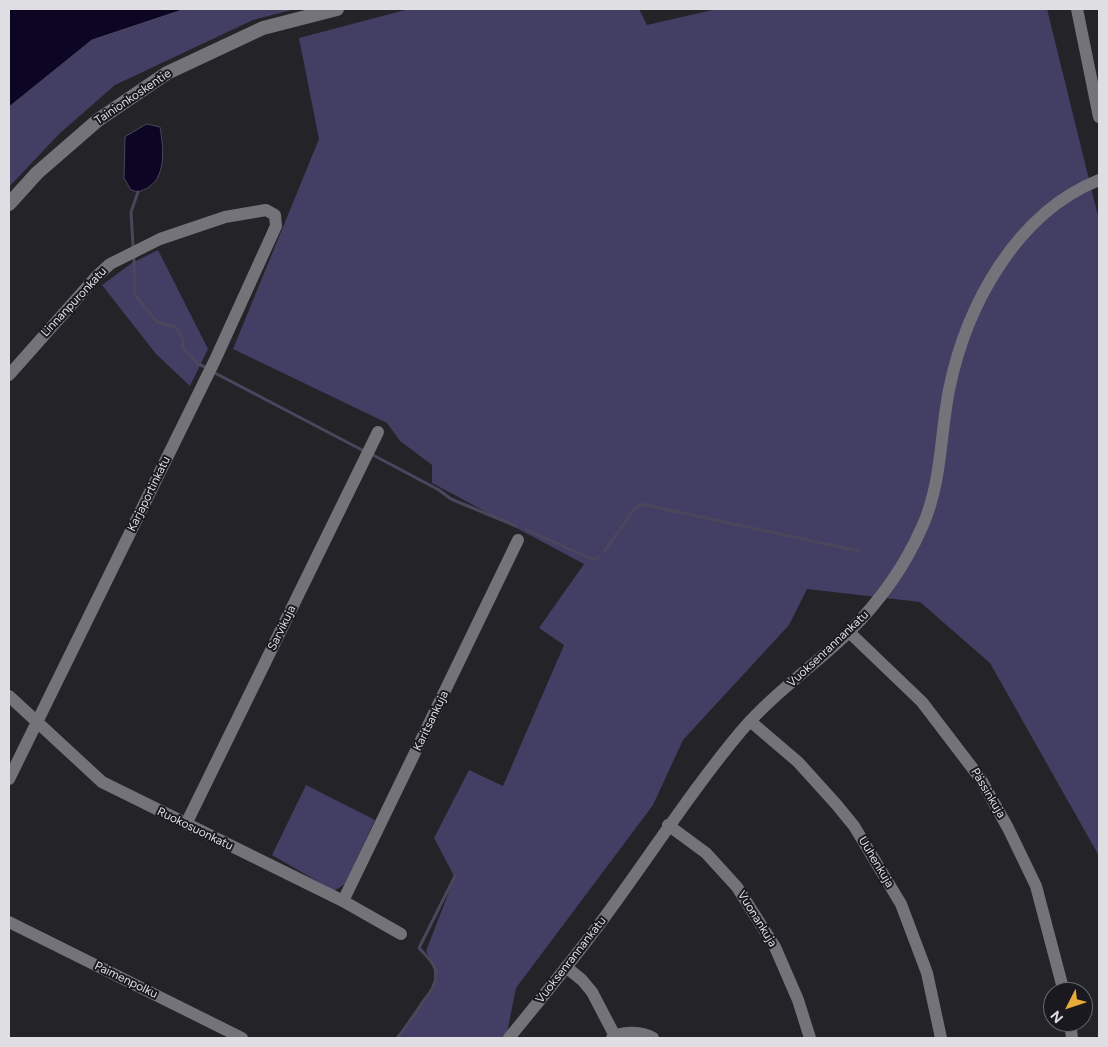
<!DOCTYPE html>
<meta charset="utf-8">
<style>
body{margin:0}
#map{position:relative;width:1108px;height:1047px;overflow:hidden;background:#232328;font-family:Figtree,sans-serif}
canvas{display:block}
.frame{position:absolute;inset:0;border:10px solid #dfdee2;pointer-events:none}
.north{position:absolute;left:1043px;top:982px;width:50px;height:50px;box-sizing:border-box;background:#1a191f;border:1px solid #69686d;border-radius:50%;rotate:229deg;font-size:14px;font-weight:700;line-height:20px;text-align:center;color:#dfdee2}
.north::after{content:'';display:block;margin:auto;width:18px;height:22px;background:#e7ac37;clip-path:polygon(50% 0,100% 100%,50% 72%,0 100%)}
</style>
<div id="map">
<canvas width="1108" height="1047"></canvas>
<div class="frame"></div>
<div class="north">N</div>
</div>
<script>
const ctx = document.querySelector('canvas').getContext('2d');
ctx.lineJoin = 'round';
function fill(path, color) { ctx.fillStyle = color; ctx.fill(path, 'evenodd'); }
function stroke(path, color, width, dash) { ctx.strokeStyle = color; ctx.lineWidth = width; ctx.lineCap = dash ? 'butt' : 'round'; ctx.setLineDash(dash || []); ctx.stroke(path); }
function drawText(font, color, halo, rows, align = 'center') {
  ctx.font = font + ' Figtree,sans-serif'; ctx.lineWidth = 4; ctx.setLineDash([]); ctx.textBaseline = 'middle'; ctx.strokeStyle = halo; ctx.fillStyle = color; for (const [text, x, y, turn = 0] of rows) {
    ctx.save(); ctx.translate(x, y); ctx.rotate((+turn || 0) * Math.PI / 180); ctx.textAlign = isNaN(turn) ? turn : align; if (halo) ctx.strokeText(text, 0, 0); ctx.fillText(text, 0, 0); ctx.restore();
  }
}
const green = new Path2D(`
 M176 9H295L253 20 115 85 59 134 9 187V101L88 40Z
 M409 9H639L647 25 717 9H1047L1099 220V856L990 663 920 602 807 589 789 625 683 740 653 805 516 988 506 1038H397L434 987V968L426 951 454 879 453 874 434 838 469 770 503 786 564 645 539 628 584 564 432 483V465L400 441 387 423 233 349 319 139 299 38Z
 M158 250 208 349 190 386 156 354 102 285 132 263Z
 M306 785 375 820 345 884 334 891 272 855Z`);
const water = new Path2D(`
 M9 9H185L92 40 9 107Z
 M147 124 160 127C163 145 167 175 149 187 146 189 141 191 138 192L131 190 124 178 125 137Z`);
const stream = new Path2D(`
 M133 246 131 212 138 192
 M134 259 135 295 157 322 176 327 183 340V348L198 364 205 367
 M215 373 362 450
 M373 455 439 490 451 499 516 526
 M527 530 594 560 599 556
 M605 551 633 510 641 504 859 551
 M397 1038C405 1029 411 1019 418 1009 425 997 436 989 436 974 436 964 425 955 419 948L455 876`);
const minor = new Path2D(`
 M1077 9 1099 117
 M9 375 96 277 110 264 160 239 225 217 266 210 275 215 276 226 215 360 9 779
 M849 632 922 702 980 778 1008 828 1036 886 1064 992
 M9 696 102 782 343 901 401 934
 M750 721 798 762 836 804 854 826 901 904 927 973 941 1038
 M186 824 378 432
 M668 825 706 853 737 887 775 947 798 1000 810 1038
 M343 901 518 540
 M9 922 242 1038
 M566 967 582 980 592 992 615 1036
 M1070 1022 1072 1038
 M509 1038C544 995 580 952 612 907 655 848 695 786 742 730 774 693 815 665 849 632 880 601 905 566 922 527 942 483 940 435 949 390 966 306 1016 213 1099 180
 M612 1038C622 1030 643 1032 653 1038`);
const secondary = new Path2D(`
 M9 204 37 173 98 120 167 73 263 28 337 9`);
const streetNames = [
 ["Tainionkoskentie",133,97,-34],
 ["Linnanpuronkatu",74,302,-47],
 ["Karjaportinkatu",149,494,-64],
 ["Sarvikuja",282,628,-64],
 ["Vuoksenrannankatu",828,649,-43],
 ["Karitsankuja",431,721,-64],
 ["Pässinkuja",988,793,59],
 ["Ruokosuonkatu",195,829,26],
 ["Uuhenkuja",876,862,59],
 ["Vuonankuja",757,919,58],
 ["Vuoksenrannankatu",571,960,-52],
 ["Paimenpolku",126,980,26]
];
fill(green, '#433e63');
fill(water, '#0d0524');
stroke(water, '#4c465d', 1);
stroke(stream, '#4c465d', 3);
stroke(minor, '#737379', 12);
stroke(secondary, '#737379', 14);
drawText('12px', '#dfdee2', '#1a191f', streetNames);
</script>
